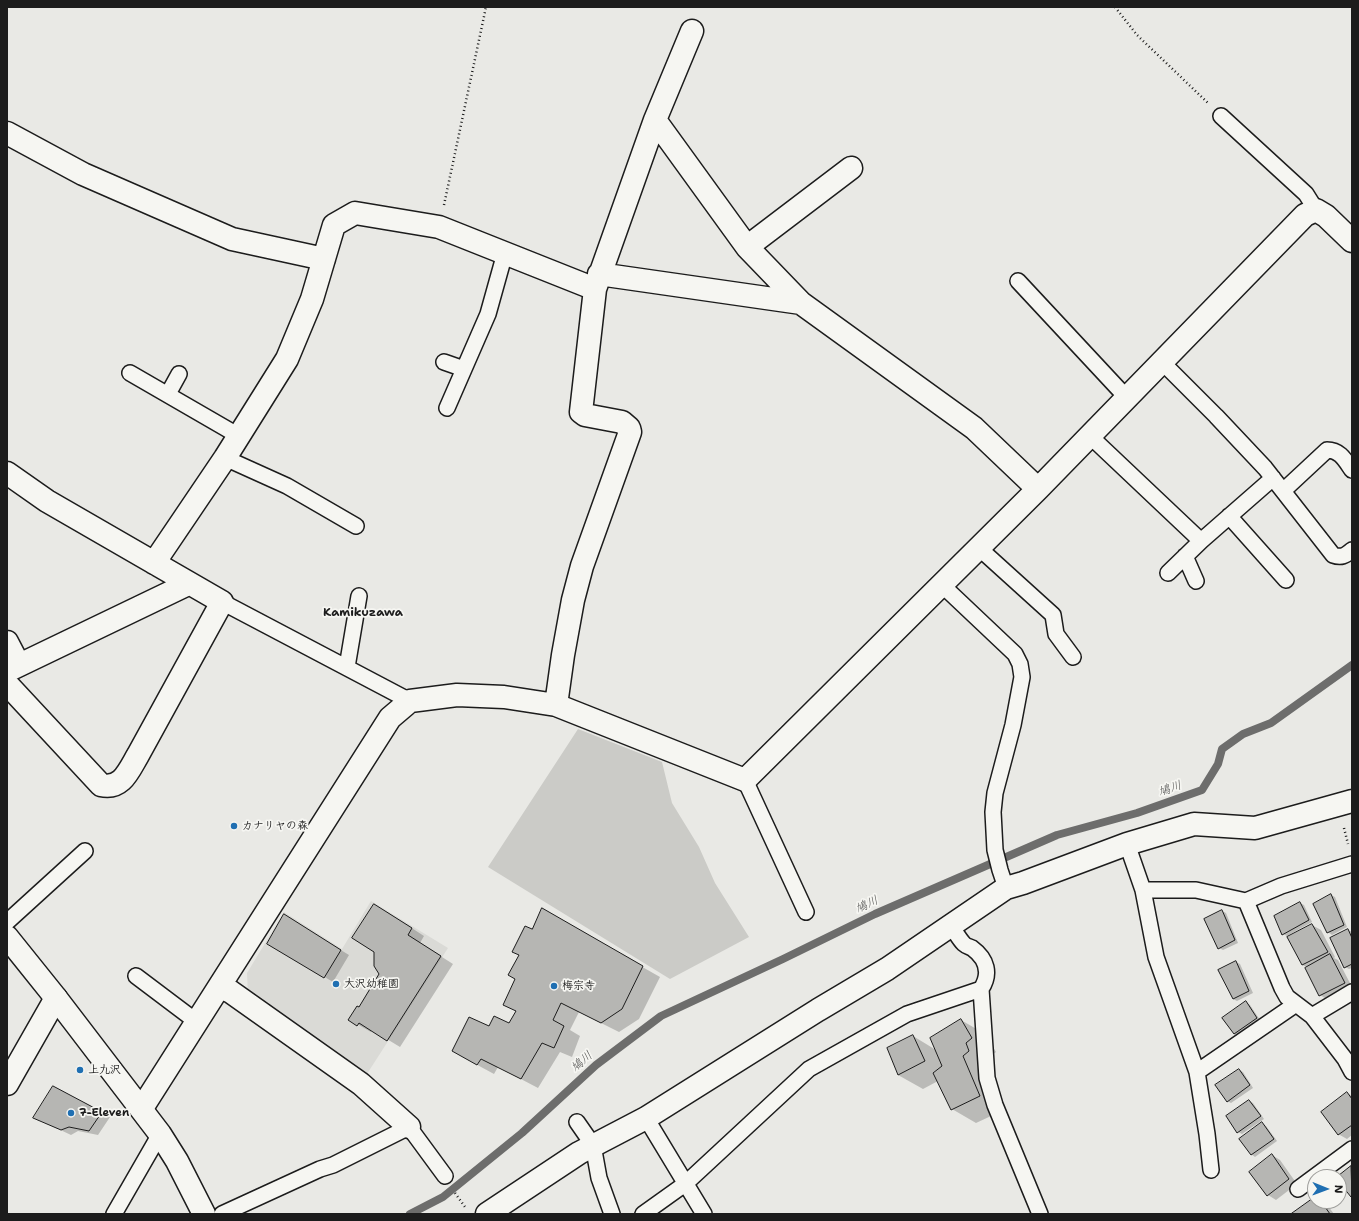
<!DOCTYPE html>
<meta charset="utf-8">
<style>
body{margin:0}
#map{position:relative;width:1359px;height:1221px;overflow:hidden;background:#e9e9e5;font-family:"Shantell Sans",sans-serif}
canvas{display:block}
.frame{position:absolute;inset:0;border:8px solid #1c1c1c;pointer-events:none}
.north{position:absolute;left:1307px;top:1169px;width:40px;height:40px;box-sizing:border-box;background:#f6f6f2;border:1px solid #9f9f9c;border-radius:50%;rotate:91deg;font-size:11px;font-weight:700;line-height:16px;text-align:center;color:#1c1c1c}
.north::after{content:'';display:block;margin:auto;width:14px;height:18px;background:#1f6fb2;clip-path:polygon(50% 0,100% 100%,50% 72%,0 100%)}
</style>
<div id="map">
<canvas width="1359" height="1221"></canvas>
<div class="frame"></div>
<div class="north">N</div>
</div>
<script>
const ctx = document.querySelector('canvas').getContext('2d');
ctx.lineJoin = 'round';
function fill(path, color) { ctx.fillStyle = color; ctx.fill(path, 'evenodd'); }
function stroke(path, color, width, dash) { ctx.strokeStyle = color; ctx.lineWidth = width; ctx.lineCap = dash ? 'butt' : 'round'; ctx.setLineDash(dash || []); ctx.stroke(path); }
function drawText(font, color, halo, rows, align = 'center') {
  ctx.font = font + ' "Shantell Sans","Klee One",sans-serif'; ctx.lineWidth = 3.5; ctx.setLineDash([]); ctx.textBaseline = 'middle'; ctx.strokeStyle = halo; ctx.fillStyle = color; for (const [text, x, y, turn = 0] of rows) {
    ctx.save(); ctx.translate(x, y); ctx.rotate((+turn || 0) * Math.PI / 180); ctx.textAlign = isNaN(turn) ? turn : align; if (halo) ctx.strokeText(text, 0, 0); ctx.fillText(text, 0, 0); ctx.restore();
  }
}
const built = new Path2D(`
 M371 901 448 948 365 1077 248 995 247 973 284 912 342 949Z`);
const green = new Path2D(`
 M578 729 662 762 672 803 699 847 715 883 749 937 670 979 488 867Z`);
const shadow = new Path2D(`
 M1331 895 1335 897 1347 927 1332 935 1328 932Z
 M1300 903 1304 905 1312 922 1287 936 1283 934Z
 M542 910 660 977 639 1019 619 1032 579 1012 570 1030 580 1036 572 1057 560 1052 538 1088 498 1067 494 1074 470 1061 489 1027 510 1024 517 1012 505 1005 516 979 533 930Z
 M1222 911 1226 913 1238 943 1223 950 1219 948Z
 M387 912 424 936 420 943 453 964 400 1047 372 1030 371 1032 350 1020 359 1008 380 974Z
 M293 921 349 955 333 982 268 943Z
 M1312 925 1321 930 1335 957 1334 958 1338 960 1352 987 1328 1000 1320 995 1307 967 1302 965Z
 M1348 930 1352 932V968L1349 969 1345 967Z
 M1236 962 1240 964 1253 993 1237 1001 1233 999Z
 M1246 1002 1250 1005 1260 1020 1238 1036 1234 1034Z
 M961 1020 985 1034 996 1052 990 1057 987 1070 1004 1110 976 1123 952 1109 938 1081 923 1089 898 1075 913 1036 936 1050Z
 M1239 1070 1243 1072 1253 1088 1231 1103 1227 1101Z
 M1347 1093 1352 1096V1135L1347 1139 1338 1134Z
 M1249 1101 1253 1103 1264 1119 1242 1134 1238 1132Z
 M101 1112 110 1117 98 1135 78 1131 71 1135 35 1118Z
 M1262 1123 1266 1126 1277 1141 1255 1157 1251 1154Z
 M1272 1155 1280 1160 1297 1184 1276 1200 1268 1195Z
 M1351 1167H1352V1196L1339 1180V1177Z
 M1315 1198V1201L1325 1202 1334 1214H1293Z`);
const stream = new Path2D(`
 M410 1214 443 1197 522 1133 596 1065 661 1016 783 959 875 914 1057 835 1137 813 1202 790 1218 764 1222 749 1243 734 1271 723 1352 665`);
const building = new Path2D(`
 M1331 894 1344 925 1327 933 1313 904Z
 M1300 902 1309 920 1282 935 1274 916Z
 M374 904 412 928 408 935 441 956 387 1041 359 1023 357 1026 348 1020 357 1006 359 1007 379 974 374 966V952L352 938Z
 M542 908 643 966 622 1009 601 1023 561 1003 553 1020 564 1026 554 1048 542 1043 521 1079 481 1059 477 1065 452 1051 469 1017 489 1026 494 1016 509 1023 516 1011 503 1005 515 979 508 975 519 955 512 952 525 926 532 929Z
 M1222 910 1235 940 1218 949 1204 919Z
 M284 914 341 950 324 978 267 944Z
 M1312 924 1328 952 1302 965 1287 937Z
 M1348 929 1352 938V964L1344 968 1330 938Z
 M1330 954 1345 983 1319 996 1305 968Z
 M1236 961 1249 991 1233 999 1218 970Z
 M1246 1001 1257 1018 1234 1034 1222 1018Z
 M961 1019 972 1038 966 1043 969 1051 963 1056 980 1096 951 1110 933 1073 942 1066 930 1038Z
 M913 1035 925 1061 898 1075 887 1048Z
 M1239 1069 1250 1085 1227 1102 1215 1085Z
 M53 1086 102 1112 89 1131 69 1127 61 1130 33 1118Z
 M1347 1092 1352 1099V1125L1338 1135 1321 1112Z
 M1249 1100 1261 1116 1237 1133 1226 1116Z
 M1262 1122 1274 1139 1251 1155 1239 1139Z
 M1272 1154 1289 1179 1267 1196 1249 1172Z
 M1351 1166 1352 1196 1351 1197 1339 1182V1177H1337Z
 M1315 1197V1201H1321L1330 1214H1291Z`);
const path = new Path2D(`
 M1115 7 1137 35 1208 103
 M444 205 486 7
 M1344 828 1348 844
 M455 1193 465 1207`);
const service = new Path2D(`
 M1221 116 1306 194 1316 210
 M1018 281 1127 398
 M444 362 464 369
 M1162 362 1216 416 1265 468 1333 555C1341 558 1345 556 1352 550
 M130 373 239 436
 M168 394 179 374
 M447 408 488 314 505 253
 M1090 436 1201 541
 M225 458 287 486 356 526
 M1283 491 1327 450C1340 450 1345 460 1352 470
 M1229 516 1286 580
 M979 548 1053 615 1056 634 1073 657
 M1185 556 1196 581
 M1168 573 1201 541 1273 478
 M941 584 1015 654 1020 664 1022 677 1013 725 995 793 993 812 995 850 1000 870 1006 888
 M222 602 410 701
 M347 667 359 596
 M745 780 806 912
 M1127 844 1143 890 1156 957 1197 1072 1207 1134 1211 1170
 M1143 890H1196L1246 901 1282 988 1287 997 1312 1016 1345 1059 1352 1072
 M1246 901 1281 886 1352 864
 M7 922 85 851
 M136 976 197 1022
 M981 989 987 1078 995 1105 1040 1214
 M1312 1016 1352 992
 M1197 1072 1296 1004
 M646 1118 704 1214
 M577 1122 593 1145 599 1178 612 1214
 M1298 1189 1352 1149
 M114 1214 160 1134
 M222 1214 320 1169 333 1165 409 1127 445 1176
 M643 1214 685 1184 809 1069 907 1014 981 989C991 974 987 959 972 948 970 947 966 946 964 944 959 939 955 931 951 926`);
const minor = new Path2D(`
 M655 120 747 247 801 303 974 428 1038 489
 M7 133 83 174 232 239 324 259
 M747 247 851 168
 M599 274 801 303
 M7 473 47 501 222 602 138 755C129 770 122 790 101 785L7 684
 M154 563 225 458 287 359 312 299 334 225 355 213 439 227 595 289
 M7 642 19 665
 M7 671 188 584
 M556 705 563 655 573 600 582 566 630 432 629 428 622 422 585 415 581 412 595 289 655 120 692 31
 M220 986 231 992 361 1084 409 1127
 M7 1084 56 998
 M142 1108 390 718 410 701 457 695 504 697 556 705 745 780 1038 489 1305 215 1316 210 1326 216 1352 241
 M487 1214 579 1153 646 1118 818 1010 887 969 1006 888 1023 883 1127 844 1194 824 1255 828 1352 801`);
const tertiary = new Path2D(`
 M7 937 56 998 160 1134 177 1161 204 1214`);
const markers = [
 [234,826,4,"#1f6fb2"],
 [336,984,4,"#1f6fb2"],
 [554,986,4,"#1f6fb2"],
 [80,1070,4,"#1f6fb2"],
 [71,1113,4,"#1f6fb2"]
];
const poiNames = [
 ["カナリヤの森",242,826],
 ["大沢幼稚園",344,984],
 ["梅宗寺",562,986],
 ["上九沢",88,1070],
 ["7-Eleven",79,1113]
];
const neighbourhoodNames = [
 ["Kamikuzawa",363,613]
];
const waterNames = [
 ["鳩川",1170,789,-19],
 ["鳩川",867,905,-25],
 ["鳩川",582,1062,-41]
];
fill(built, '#dadad6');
fill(green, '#cbcbc7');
fill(shadow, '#0003');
stroke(stream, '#6d6d6c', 8);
fill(building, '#b6b6b3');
stroke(building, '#1c1c1c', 1);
stroke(service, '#1c1c1c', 18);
stroke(minor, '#1c1c1c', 25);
stroke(tertiary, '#1c1c1c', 25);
stroke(path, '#1c1c1c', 2.5, [1, 3]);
stroke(service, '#f6f6f2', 15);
stroke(minor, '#f6f6f2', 22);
stroke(tertiary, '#f6f6f2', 22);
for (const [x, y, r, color] of markers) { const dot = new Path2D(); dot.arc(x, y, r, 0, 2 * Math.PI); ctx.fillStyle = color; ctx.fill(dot); stroke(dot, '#f6f6f2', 1.5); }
drawText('bold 11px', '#1c1c1c', '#f6f6f2', poiNames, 'left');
drawText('bold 12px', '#1c1c1c', '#f6f6f2', neighbourhoodNames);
drawText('italic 12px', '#525251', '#f6f6f2', waterNames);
</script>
